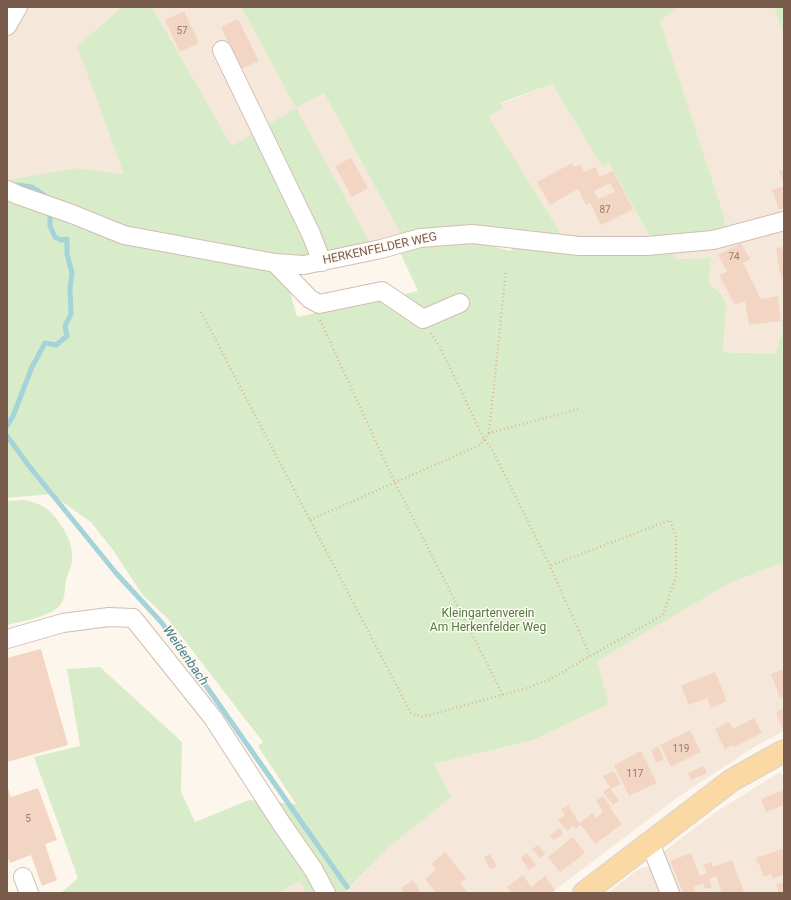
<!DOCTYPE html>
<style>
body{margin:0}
#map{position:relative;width:791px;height:900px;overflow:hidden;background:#fdf6ec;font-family:Roboto,sans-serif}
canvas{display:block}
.frame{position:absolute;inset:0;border:8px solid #7a5c4d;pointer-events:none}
</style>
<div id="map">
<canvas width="791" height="900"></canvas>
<div class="frame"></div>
</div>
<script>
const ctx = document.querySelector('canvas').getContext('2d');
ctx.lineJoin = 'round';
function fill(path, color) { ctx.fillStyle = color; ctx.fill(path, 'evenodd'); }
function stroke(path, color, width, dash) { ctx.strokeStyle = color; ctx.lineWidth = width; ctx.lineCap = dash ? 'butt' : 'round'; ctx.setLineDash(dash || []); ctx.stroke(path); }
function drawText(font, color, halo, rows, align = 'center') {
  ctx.font = font + ' Roboto,sans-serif'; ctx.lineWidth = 3; ctx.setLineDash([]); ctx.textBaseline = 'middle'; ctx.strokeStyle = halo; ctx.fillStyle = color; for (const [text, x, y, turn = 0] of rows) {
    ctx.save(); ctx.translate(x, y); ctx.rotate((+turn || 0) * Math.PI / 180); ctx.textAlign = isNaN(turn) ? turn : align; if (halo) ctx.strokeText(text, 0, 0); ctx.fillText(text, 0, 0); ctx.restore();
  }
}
const residential = new Path2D(`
 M7 7H122L77 46 125 174 77 168 7 180Z
 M152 7H241L296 108 324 93 402 236 371 245 232 146Z
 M678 7H774L784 36V214L724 230 725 219 660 21Z
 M552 84 602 166 609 163 651 239 563 237 489 117 503 108 500 104Z
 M784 228V320L781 321 783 330 775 354 723 352 726 305 722 295 709 283 711 258 675 259V254L680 248Z
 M784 562V731L756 746 678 797 551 893H347L346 892 391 845 434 764 533 740 609 704 596 661 728 584Z
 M780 772 782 776 784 775V893H675L660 854 719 810Z
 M645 867 651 868 667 893H608L637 870Z
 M300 881 306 893H278Z`);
const green = new Path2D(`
 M122 7H152L232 146 296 108 241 7H678L660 21 725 219 724 230 651 239 609 163 602 166 552 84 500 103 503 108 489 117 563 237 402 236 324 93 296 108 371 245 290 259 129 230 73 209 74 204 23 193 7 183V180L77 168 124 174 77 46Z
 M774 7H784V36Z
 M7 200 28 209 69 219 320 268 287 281 297 317 418 291 398 248 489 240 495 247 511 251 514 245 680 248 675 254V259L711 258 709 283 722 295 726 305 723 352 775 354 783 330 781 321 784 320V562L728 584 597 661 609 704 533 740 434 764 451 797 391 845 346 891 347 893H306L300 881 278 893H61L78 878 34 757 80 746 67 669 100 667 182 742 181 792 195 822 249 800 296 804 258 746 263 742 168 619 142 594 113 550 91 522 51 494 7 498Z
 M24 500C33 502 40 504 47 509 61 521 74 542 72 560 72 568 67 573 66 581 64 589 66 597 61 604 51 617 23 621 7 625V501Z`);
const stream = new Path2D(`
 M18 185 32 187 43 194
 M7 426 13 416 32 367 45 343 56 345 67 336 65 326 71 314 70 289 72 273 67 254V239L61 240 55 237 50 226V216
 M7 436 29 466 116 573 162 623 347 887`);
const building = new Path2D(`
 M184 11 199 43 180 52 165 20Z
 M238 19 259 61 241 69 221 27Z
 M351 158 368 188 352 197 335 166Z
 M572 163 574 167 580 164 584 172 595 167 600 177 613 171 633 209 601 225 590 203 586 205 578 189 550 205 537 182ZM610 183 615 192 598 199 594 191Z
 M784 170V183L779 171Z
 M784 186V208L779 210 772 190Z
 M741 243 750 259 743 263 761 299 778 296 781 321 749 325 745 301 735 305 719 275 727 272 718 255Z
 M784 247V279H781L776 248Z
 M41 649 68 745 7 762V658Z
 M784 669V697L780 698 771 674Z
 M715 672 727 701 711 708 707 698 689 705 681 686Z
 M784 708V733L776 712Z
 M754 718 762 733 734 747 733 745 725 749 715 729 729 722 733 729Z
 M690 730 701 752 671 767 660 745Z
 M658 746 664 759 657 763 651 750Z
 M641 751 657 783 629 796 614 765Z
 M704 766 707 773 691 780 688 773Z
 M614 771 621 784 611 789 619 801 613 805 603 792 610 787 603 776Z
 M7 786 11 797 38 788 57 840 45 844 57 880 42 886 31 855 10 863 8 858H7Z
 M784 790V805L766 812 761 799Z
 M603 796 611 807 610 808 622 824 595 844 581 825 575 829 573 826 567 831 558 820 565 815 561 810 568 805 579 823 593 813 596 818 603 812 596 801Z
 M560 828 563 834 554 840 550 835Z
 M573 837 585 853 560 872 548 857Z
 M538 845 545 854 540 858 532 849Z
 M784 848V874L773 879 771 874 764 877 759 864 756 862 757 857 759 856H763Z
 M445 852 466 878 460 883 468 893H436L425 879 436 870 431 864Z
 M527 853 536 865 529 870 521 858Z
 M691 853 700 876 707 873 703 865 711 862 713 867 732 860 744 892 722 893 716 876 709 879 712 887 705 889 703 883 694 887 696 893H683L670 861Z
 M490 854 497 866 490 869 484 857Z
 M523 875 531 887 545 876 555 890 552 893H536L535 892 512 893 507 887Z
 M413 880 421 893H404L401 888Z
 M784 882V891L779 893 776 885Z`);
const path = new Path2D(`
 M201 312 411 713 422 717 527 688 551 679 590 656 663 615 676 576V537L670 520 550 566
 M320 320 395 483 503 695
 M431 333 440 347 484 439 493 451 550 566 590 656
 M489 433 506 270
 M310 520 480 445 489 433 579 409`);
const minor = new Path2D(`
 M7 26 18 7
 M222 50 311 234 322 262
 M7 190 18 195 72 214 124 235 275 263 304 265 381 249 420 238 472 234 579 246H647L713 240 784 221
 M275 263 310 299 319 304 382 291 423 319 460 303
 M7 639 63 623 109 617 133 618 213 718 281 823 313 869 326 893
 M650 843 670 893
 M23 877 29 893`);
const major = new Path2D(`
 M584 893 732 780 784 751`);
const numberNames = [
 ["57",182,31],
 ["87",605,210],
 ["74",734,257],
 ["119",681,749],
 ["117",635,774],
 ["5",28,819]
];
const streetNames = [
 ["HERKENFELDER WEG",380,249,-12]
];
const parkNames = [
 ["Kleingartenverein",488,614],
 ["Am Herkenfelder Weg",488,628]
];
const waterNames = [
 ["Weidenbach",185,656,55]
];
fill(residential, '#f5e8da');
fill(green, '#d8ecc9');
stroke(stream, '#a5d3da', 5);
fill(building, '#f3d5c3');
stroke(minor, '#d1beb0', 20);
stroke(major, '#dad1cd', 24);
stroke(path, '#d9b8a5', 2.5, [1, 3]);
stroke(minor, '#fff', 18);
stroke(major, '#fbd9a5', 22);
drawText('10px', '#987a6a', null, numberNames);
drawText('12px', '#7a5c4d', '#fffaf3', streetNames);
drawText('12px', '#537a41', '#fffaf3', parkNames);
drawText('italic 13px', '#437c86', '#fffaf3', waterNames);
</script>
